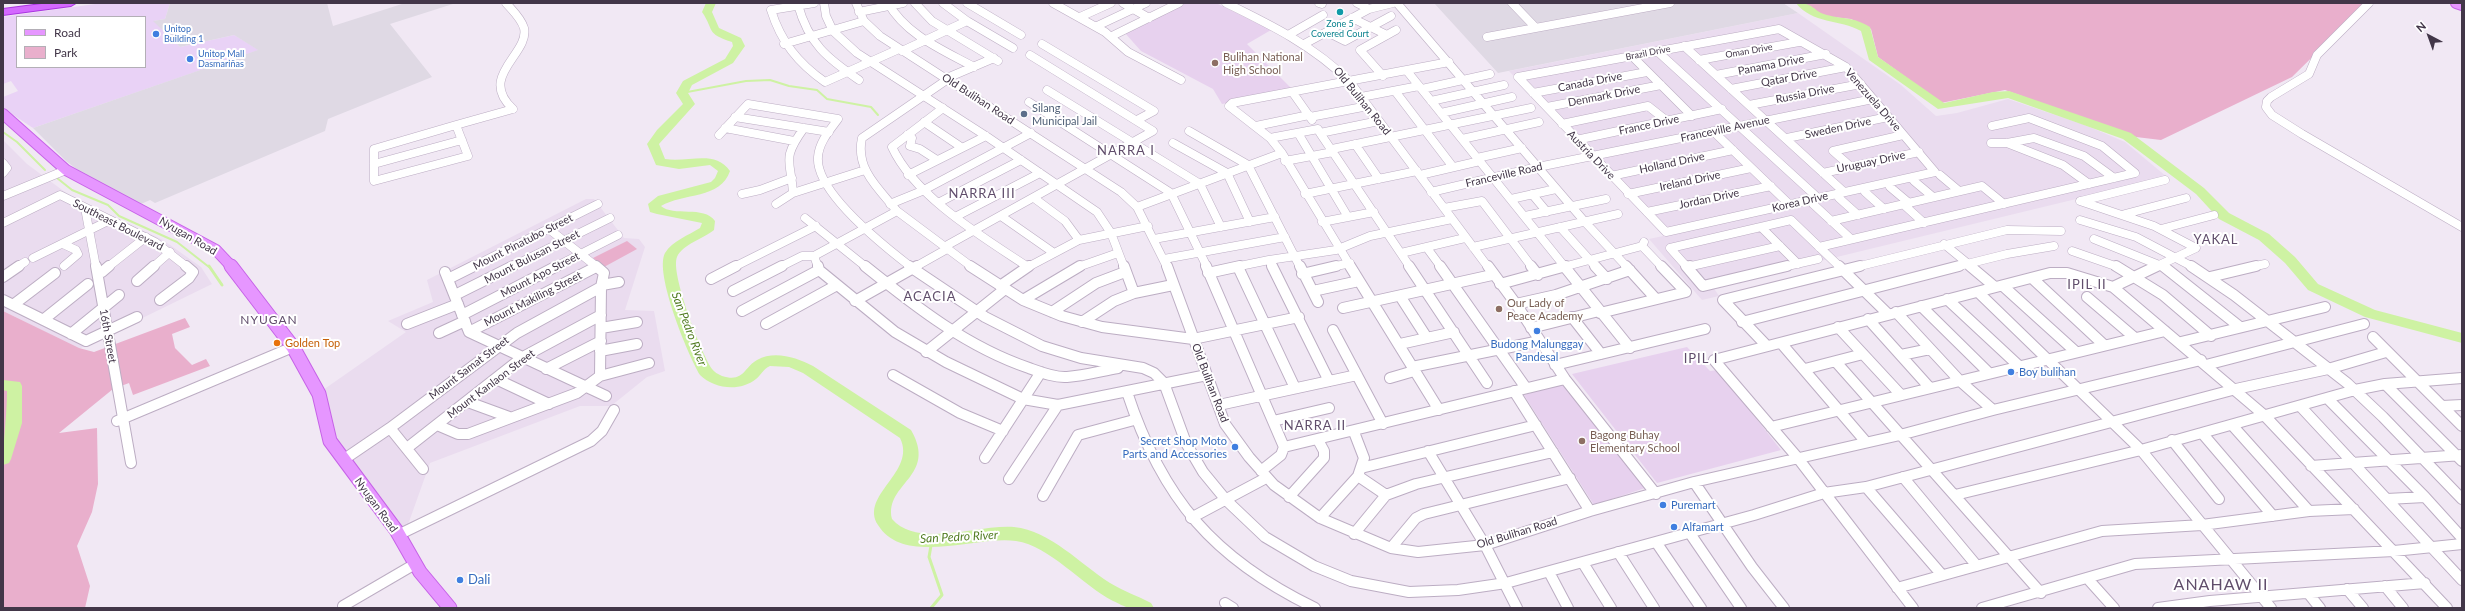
<!DOCTYPE html>
<meta charset="utf-8">
<style>
body{margin:0}
#map{position:relative;width:2465px;height:611px;overflow:hidden;background:#f1e8f4;font-family:Lato,sans-serif}
canvas{display:block}
.frame{position:absolute;inset:0;border:4px solid #423648;pointer-events:none}
.legend{position:absolute;left:16px;top:16px;width:130px;height:52px;box-sizing:border-box;background:#fff;border:1px solid #b3afb6;margin:0;padding:5px 7px;list-style:none;font-size:12px;color:#423648}
.legend li{display:flex;align-items:center;gap:8px;height:20px}
.legend b{width:20px;border:1px solid #b3afb6}
.north{position:absolute;left:2409px;top:16px;width:40px;height:40px;-webkit-text-stroke:3px #fff;paint-order:stroke;rotate:319deg;font-size:11px;font-weight:700;line-height:16px;text-align:center;color:#423648}
.north::after{content:'';display:block;margin:auto;width:14px;height:18px;background:#423648;clip-path:polygon(50% 0,100% 100%,50% 72%,0 100%)}
</style>
<div id="map">
<canvas width="2465" height="611"></canvas>
<div class="frame"></div>
<ul class="legend">
<li><b style="height:5px;background:#e696ff"></b>Road</li>
<li><b style="height:11px;background:#e9afcc"></b>Park</li>
</ul>
<div class="north">N</div>
</div>
<script>
const ctx = document.querySelector('canvas').getContext('2d');
ctx.lineJoin = 'round';
function fill(path, color) { ctx.fillStyle = color; ctx.fill(path, 'evenodd'); }
function stroke(path, color, width, dash) { ctx.strokeStyle = color; ctx.lineWidth = width; ctx.lineCap = dash ? 'butt' : 'round'; ctx.setLineDash(dash || []); ctx.stroke(path); }
function drawText(font, color, halo, rows, align = 'center') {
  ctx.font = font + ' Lato,sans-serif'; ctx.lineWidth = 4; ctx.setLineDash([]); ctx.textBaseline = 'middle'; ctx.strokeStyle = halo; ctx.fillStyle = color; for (const [text, x, y, turn = 0] of rows) {
    ctx.save(); ctx.translate(x, y); ctx.rotate((+turn || 0) * Math.PI / 180); ctx.textAlign = isNaN(turn) ? turn : align; if (halo) ctx.strokeText(text, 0, 0); ctx.fillText(text, 0, 0); ctx.restore();
  }
}
const residential = new Path2D(`
 M1798 13 1901 85 1936 116 1957 113 2008 99 2085 125 2125 142 2167 177 1713 287 1719 296 1702 300 1649 239 1663 236 1509 71Z
 M3 140 27 164 73 198 163 240 201 267 212 284 79 349 3 311Z
 M586 199H594L624 238 639 239 645 247 625 310 654 311 665 371 647 377 611 406H580L430 463 405 533 332 440 323 390 406 332 388 321 433 302 427 280Z`);
const commercial = new Path2D(`
 M102 3H170L165 19 154 21 180 47 234 35 259 50 33 128 3 108V97L18 91 11 81 3 84V17ZM17 17H145V67H17Z`);
const industrial = new Path2D(`
 M170 3H327L333 26 405 3H456L390 24 432 77 328 119 325 131 155 203 150 200 141 204 87 177 66 161 33 128 258 50 234 35 180 47 153 21 165 19Z
 M1434 3H1783L1798 13 1498 73Z`);
const education = new Path2D(`
 M1184 3H1216L1271 30 1247 44 1294 91 1222 104 1213 89 1141 51 1124 32Z
 M1687 347 1710 371 1718 370 1781 450 1657 483 1572 374Z
 M1564 383 1648 487 1594 505 1524 395Z`);
const green = new Path2D(`
 M1803 3H2367L2292 77 2161 140 2136 137 2005 90 1941 103 1878 57 1871 29 1851 19 1823 16Z
 M627 241 637 249 604 267 593 258Z
 M3 311 79 348 94 352 185 318 190 327 172 334 175 348 192 365 206 359 210 366 133 395 129 383 113 389 59 433 97 428 98 484 92 512 77 546 90 586 85 608H3Z`);
const streamFar1 = new Path2D(`
 M682 93 746 81 770 80 789 86 817 90 827 99 871 107 878 115
 M3 132 17 142 45 170
 M57 178 72 190 108 205 119 216 177 242 209 267`);
const stream = new Path2D(`
 M209 266 222 285
 M931 608 942 595 929 557 932 540`);
const river = new Path2D(`
 M706 3H716L712 12 719 28 741 38 745 46 733 63 692 85 688 93 695 104 659 144 665 159C688 163 715 149 730 171 721 199 683 193 661 206 673 217 704 205 715 221L714 230C704 238 682 245 677 257 670 273 701 353 712 369 714 372 718 374 722 376 744 383 744 367 757 360 775 350 797 358 813 366L911 430C938 477 884 483 892 519 918 549 979 524 1014 527 1051 531 1080 564 1110 583 1123 591 1138 596 1151 603L1154 608C1146 608 1137 609 1130 608 1124 607 1118 603 1113 601 1082 585 1050 546 1016 541 977 535 904 567 878 525 859 495 917 472 900 438L803 373 789 367 770 366C763 369 761 375 756 379 740 392 714 389 700 375 688 355 654 273 665 253 672 241 689 235 700 228L702 223 657 214 650 212 648 204 658 196 711 182 715 178 718 171 710 165 679 169 656 165 647 144 657 130 683 104 676 93 683 81 725 59 733 46 732 42C705 33 715 31 702 12Z
 M1796 3C1816 3 1813 12 1827 15 1846 20 1851 16 1870 27L1878 57 1944 103 1993 92 2009 91 2131 133 2204 188 2229 213 2269 234 2295 257 2318 284 2375 310 2462 333V343L2365 317 2308 290 2285 263 2259 240 2219 219 2196 194 2123 139 2008 98 1938 109 1869 60 1861 31C1840 19 1812 24 1796 3Z
 M3 380 20 382 22 386V423L11 459 9 463 3 465C3 440 7 416 7 391L3 390Z`);
const minorFar1 = new Path2D(`
 M506 3C513 11 521 18 524 28 530 54 477 76 513 109
 M814 3 771 10C781 42 798 63 825 82L899 49
 M824 3 826 16 833 31 857 53 986 136 1097 212 1111 233 1124 267
 M856 3 864 21 880 36 1121 192 1137 207 1167 267
 M888 3C906 35 943 50 974 67
 M915 3 932 21 998 61
 M943 3 967 21 1013 48
 M967 3 1021 35
 M1053 3 1105 32 1128 52 1181 80
 M1123 3 1149 18
 M1226 3C1271 25 1314 46 1350 82L1488 267
 M1319 3 1322 4
 M1357 3 1369 9
 M1397 3 1585 222 1627 267
 M1512 3 1535 27
 M2369 3 2317 55 2309 74 2271 97 2267 101 2266 107 2272 115 2302 134 2462 227
 M798 5C809 44 827 58 859 80
 M859 12 903 3
 M1080 17 1111 3
 M1352 18 1387 35
 M1097 26 1146 3
 M1779 29 1846 67 1935 172 1666 232 1518 77Z
 M1327 32 1345 41 1391 16
 M1290 34 1323 15
 M1112 36 1179 3
 M1487 37 1670 3
 M1306 43 1369 9 1393 3
 M784 44 864 21
 M1042 44 1154 111 1137 120
 M1684 46 1844 192
 M902 51 967 21
 M1657 51 1818 198
 M1632 56 1692 116
 M1699 60 1799 42
 M1407 71 1565 267
 M1716 75 1826 54
 M1383 76 1360 50 1396 30
 M947 78 994 58
 M1422 89 1490 74
 M1731 89 1846 67
 M1047 90 1200 184 1221 227
 M1395 91 1453 167
 M1293 93 1312 120
 M1533 93 1647 72
 M1361 97 1419 86
 M1431 101 1504 85
 M1029 102 1171 193 1207 267
 M1749 105 1861 84
 M1547 107 1661 85
 M943 108 892 147C915 197 983 237 1028 267
 M1441 113 1512 97
 M735 117 829 132
 M1310 117 1368 106
 M1379 121 1320 133 1318 129 1270 138 1229 106 1232 103 1449 62
 M924 122 961 147
 M1562 124 1648 106 1667 121
 M456 125 468 156 374 181V149Z
 M456 125 513 109
 M1256 126 1309 115
 M725 128 794 141
 M1189 131 1248 165 1300 267
 M1713 131 1790 205
 M1298 133 1348 217
 M1320 133 1410 267
 M719 135 748 104 838 119C830 130 819 142 818 157 815 192 885 247 911 267
 M907 135 912 138 910 146 920 149 937 160
 M1270 138 1282 153 1351 267
 M1787 138 1888 117
 M1462 139 1539 122
 M1576 140 1722 109
 M1173 143 1227 173 1250 222
 M1991 143H2007L2034 138 2084 156 2114 178
 M2007 143 2063 165 2089 184
 M1355 144 1379 179
 M1332 149 1531 108
 M1477 158 1522 148
 M1285 161 1333 152
 M3 163 7 168 3 173
 M374 164 462 140
 M1850 166 1833 151 1903 135
 M1823 173 1919 152
 M908 175 986 136
 M1420 175 1480 161
 M1940 175 1959 191
 M1611 176 1733 150
 M1914 181 1933 197
 M1890 187 1909 203
 M1431 192 1538 167 1873 99
 M1865 192 1884 209
 M793 193 865 170
 M742 194 760 190 792 178
 M1305 194 1417 171
 M1532 194 1547 212
 M1628 194 1751 168
 M3 196 66 170
 M1034 198 1065 221 1079 240
 M1839 198 1858 215
 M1511 199 1556 189
 M2080 201 2154 226 2196 248 2155 267
 M2081 201 2165 180
 M938 203 1021 160
 M776 204 793 193C791 160 781 160 804 128
 M890 204 922 191 1031 133
 M1813 204 1851 239
 M1903 204 1924 223
 M1137 207 1282 153
 M85 208 96 267
 M1444 208 1482 201 1532 267
 M897 211C879 189 855 169 862 138L948 79
 M1647 212 1771 186
 M2125 214 2186 198
 M957 216 1040 173
 M1001 216 1054 253
 M1525 216 1606 199
 M805 218 866 267
 M2080 220 2136 237 2193 267
 M1831 221 1982 186 2004 204
 M1322 222 1374 212
 M3 223 60 195 155 242 187 267
 M1560 227 1596 267
 M1761 227 1798 264
 M549 229 597 267
 M2161 229 2214 215
 M1154 239 1275 217
 M2094 239 2164 267
 M63 244 76 250 78 254 64 266
 M1944 244 1972 267
 M1642 246 1662 267
 M944 247 1153 131 1030 55
 M1473 247 1618 214
 M1819 247 2135 173 2102 146 2029 118 1992 126
 M1427 248 1441 267
 M2072 251 2118 267
 M1401 253 1465 238
 M33 258 110 220
 M1164 259 1285 237
 M1269 260 1336 250 1370 236 1452 219
 M17 267 25 262
 M108 267 146 237
 M153 267 170 252
 M472 267 598 204
 M511 267 610 218
 M555 267 618 235
 M734 267 816 226
 M780 267 802 256H814
 M818 267 814 256 897 211 972 267
 M915 267 947 249
 M1028 267 1079 240 1148 226
 M1078 267 1118 253
 M1235 267 1269 260 1273 267
 M1332 267 1350 263
 M1563 267 1642 246 1644 242
 M1687 267 1670 248 1791 220 1840 267
 M1687 267 1780 246
 M1783 267 1818 259
 M1856 267 2007 230 2061 231
 M1955 267 2007 254 2054 246
 M2251 267 2265 264`);
const minor = new Path2D(`
 M96 266 131 463
 M818 266 819 270 895 332 946 362 1023 399 1058 405 1207 375
 M865 266C916 307 967 347 1029 368 1040 372 1055 378 1067 377 1084 376 1101 371 1118 368
 M909 266 985 317 1042 346 1081 358 1143 368 1154 373 1164 383 1186 443 1203 472 1226 500 1265 537 1314 566 1351 581 1409 592 1458 590 1506 583 1754 515 1824 493 1866 487 2236 389 2328 369 2386 352
 M970 266 1023 300 1062 316 1102 327 1193 339 1299 317
 M1124 266 1134 293
 M1167 266 1225 424 1249 457 1274 485 1320 518 1391 548 1418 552 1485 545 1590 511 1694 482 1900 435 1993 410 2201 360
 M1206 266 1284 447 1281 455 1261 471
 M1272 266 1329 381
 M1300 266 1318 302
 M1350 266 1439 410
 M1409 266 1487 383
 M1440 266 1526 388
 M1488 266 1516 304 1565 379 1656 494
 M1531 266 1538 275
 M1564 266 1630 348
 M1595 266 1607 279
 M1626 266 1656 299
 M1661 266 1686 292
 M1686 266 1703 286 1787 266
 M1839 266 1888 314
 M1970 266 1995 287
 M2116 266 2163 295 2211 336
 M2163 266 2240 327
 M2191 266 2234 295 2347 383 2383 417 2462 499
 M1238 267 1295 388
 M1687 267 1690 266
 M102 272 109 266
 M445 272 469 332 606 396
 M1208 273 1240 266
 M1302 274 1336 266
 M3 277 19 266
 M2210 277 2256 266
 M2032 278 2104 345
 M448 279 474 266
 M711 279 736 266
 M137 281 154 266
 M1500 284 1566 266
 M602 285 619 282
 M1000 286 1029 266
 M2003 286 2076 352
 M2113 287 2157 266
 M733 291 782 266
 M1313 291 1359 281
 M1978 292 2141 450 2271 608
 M455 295 513 266
 M1400 296 1427 338
 M2087 297 2135 338
 M1947 299 2019 366
 M3 300 86 341 137 317
 M160 300 189 278 193 272 186 266
 M1023 300 1080 266
 M855 301 917 266
 M1516 304 1556 295 1630 270
 M13 305 55 273
 M1921 306 1989 373
 M1343 308 1492 275
 M742 311 819 270
 M1052 312 1096 283 1125 272
 M1896 312 1960 381 1993 410
 M1600 313 1686 292
 M462 315 557 266
 M1572 317 1601 354
 M1868 319 1930 388
 M43 320 88 284
 M1082 322 1114 301 1134 293 1173 285
 M1742 322 1959 266
 M407 324 458 304
 M766 324 837 285
 M1838 327 1901 395
 M601 328 637 322
 M1531 328 1599 311
 M1333 330 1383 424
 M469 332 596 267
 M439 333 465 321
 M71 334 119 295
 M2373 337 2462 426
 M2181 342 2325 307
 M1781 343 1866 442
 M1400 344 1454 332
 M1766 345 1723 300 1860 266
 M600 351 637 344
 M926 352 1005 289
 M1901 355 1930 349
 M1836 362 2041 593
 M1555 365 1705 329
 M2206 365 2364 324
 M1412 367 1540 341
 M546 369 601 341
 M1805 369 1863 354
 M893 375 960 413 1003 431
 M600 376 649 363
 M1390 378 1414 371
 M496 379 549 404
 M2385 384 2462 461
 M1514 391 1590 511
 M1127 392C1162 499 1214 559 1315 608
 M2328 399 2425 497 2462 538
 M468 402 509 417
 M1219 405 1357 375
 M2442 406 2462 405
 M2301 407 2462 580
 M117 421 293 347
 M1273 421 1329 408
 M437 425 458 434H468L577 393 600 376 601 287 604 273 596 266
 M2232 425 2309 511
 M1771 427 2165 331
 M390 428 423 469
 M2202 433 2273 516
 M2172 440 2219 499
 M1284 447 1565 379
 M407 448 523 357 601 315
 M1428 451 1485 545 1517 608
 M985 458 1041 372
 M343 460 390 428 517 333 601 287
 M2311 466 2462 455
 M1361 468 1536 425
 M1358 476 1386 495
 M1903 477 1977 566
 M1009 479 1058 405
 M1694 482 1752 567 1784 608
 M1866 487 1942 575
 M1955 495 2141 450 2355 390 2385 384 2462 378
 M1043 496 1078 435 1134 420
 M1289 497 1324 458V451L1318 440
 M2387 499 2425 497
 M1191 518 1266 478
 M1320 518 1358 476 1364 458 1354 432
 M1689 532 1741 608
 M1354 534 1386 495 1416 484 1553 452
 M398 535 591 441 602 431 614 410
 M1656 542 1701 608
 M1391 548 1416 518 1424 514 1570 478
 M1618 552 1654 608
 M1583 563 1611 608
 M1549 572 1568 608
 M2087 578 2114 608
 M2385 586 2403 608
 M1897 588 2102 531 2202 525 2309 511 2354 509
 M2347 589 2363 608
 M2308 593 2320 608
 M1225 603 1233 608
 M343 606 415 564
 M1913 608 1797 457 1714 360 2050 273H2067L2113 287 2264 415 2447 608
 M1982 608 2135 564 2394 551 2462 544
 M2158 608 2210 601 2425 583`);
const majorFar1 = new Path2D(`
 M2456 3 2462 5
 M3 114 66 170 216 250 232 267`);
const major = new Path2D(`
 M231 266 293 347 319 394 330 441 396 530 420 572 450 608`);
const highway = new Path2D(`
 M49 3H76L71 6 3 15V9Z`);
const markers = [
 [1340,12,4,"#0f9aa8"],
 [156,34,4,"#3f7fe0"],
 [190,59,4,"#3f7fe0"],
 [1215,63,4,"#8d6e63"],
 [1024,114,4,"#5c6f8a"],
 [1499,309,4,"#8d6e63"],
 [1537,331,4,"#3f7fe0"],
 [277,343,4,"#e8710a"],
 [2011,372,4,"#3f7fe0"],
 [1582,441,4,"#8d6e63"],
 [1235,447,4,"#3f7fe0"],
 [1663,505,4,"#3f7fe0"],
 [1674,527,4,"#3f7fe0"],
 [460,580,4,"#3f7fe0"]
];
const farCulturenames = [
 ["Zone 5",1340,24],
 ["Covered Court",1340,34]
];
const farShopnames = [
 ["Unitop",164,29],
 ["Building 1",164,39],
 ["Unitop Mall",198,54],
 ["Dasmariñas",198,64]
];
const farStreetnames = [
 ["Oman Drive",1749,51,-10],
 ["Brazil Drive",1648,53,-11]
];
const educationNames = [
 ["Bulihan National",1223,57],
 ["High School",1223,70],
 ["Our Lady of",1507,303],
 ["Peace Academy",1507,316],
 ["Bagong Buhay",1590,435],
 ["Elementary School",1590,448]
];
const streetNames = [
 ["Panama Drive",1771,65,-11],
 ["Qatar Drive",1789,78,-10],
 ["Canada Drive",1590,82,-11],
 ["Russia Drive",1805,94,-11],
 ["Denmark Drive",1604,96,-11],
 ["Old Bulihan Road",978,99,33],
 ["Venezuela Drive",1873,100,49],
 ["Old Bulihan Road",1362,101,51],
 ["France Drive",1649,125,-12],
 ["Sweden Drive",1838,128,-12],
 ["Franceville Avenue",1725,129,-12],
 ["Austria Drive",1591,155,46],
 ["Uruguay Drive",1871,162,-12],
 ["Holland Drive",1672,163,-12],
 ["Franceville Road",1504,175,-13],
 ["Ireland Drive",1690,181,-12],
 ["Jordan Drive",1709,199,-12],
 ["Korea Drive",1800,202,-13],
 ["Southeast Boulevard",118,225,27],
 ["Nyugan Road",188,236,30],
 ["Mount Pinatubo Street",523,242,-27],
 ["Mount Bulusan Street",532,257,-27],
 ["Mount Apo Street",540,275,-27],
 ["Mount Makiling Street",533,299,-27],
 ["16th Street",108,336,80],
 ["Mount Samat Street",469,368,-37],
 ["Old Bulihan Road",1210,383,69],
 ["Mount Kanlaon Street",491,384,-37],
 ["Nyugan Road",376,505,54],
 ["Old Bulihan Road",1517,533,-17]
];
const serviceNames = [
 ["Silang",1032,108],
 ["Municipal Jail",1032,121]
];
const foodNames = [
 ["Golden Top",285,343]
];
const shopNames = [
 ["Budong Malunggay",1537,344,"center"],
 ["Pandesal",1537,357,"center"],
 ["Boy bulihan",2019,372],
 ["Secret Shop Moto",1227,441,"right"],
 ["Parts and Accessories",1227,454,"right"],
 ["Puremart",1671,505],
 ["Alfamart",1682,527]
];
const neighbourhoodNames = [
 ["NYUGAN",269,320]
];
const waterNames = [
 ["San Pedro River",689,329,69],
 ["San Pedro River",959,537,-3]
];
const quarterNames = [
 ["NARRA I",1126,151],
 ["NARRA III",982,194],
 ["YAKAL",2216,240],
 ["IPIL II",2087,285],
 ["ACACIA",930,297],
 ["IPIL I",1701,359],
 ["NARRA II",1315,426]
];
const nearShopnames = [
 ["Dali",468,580]
];
const nearQuarternames = [
 ["ANAHAW II",2221,585]
];
fill(residential, '#eadcef');
fill(commercial, '#e9d2f6');
fill(industrial, '#dfd9e4');
fill(education, '#e7d1ee');
fill(green, '#e9afcc');
stroke(streamFar1, '#cef2a3', 2);
stroke(stream, '#cef2a3', 3);
fill(river, '#cef2a3');
stroke(minorFar1, '#bcadc3', 9);
stroke(minor, '#bcadc3', 12);
stroke(majorFar1, '#c663e7', 12);
stroke(major, '#c663e7', 15);
stroke(highway, '#aa35e1', 2);
stroke(minorFar1, '#fff', 8);
stroke(minor, '#fff', 10);
stroke(majorFar1, '#e696ff', 10);
stroke(major, '#e696ff', 13);
fill(highway, '#d468ff');
for (const [x, y, r, color] of markers) { const dot = new Path2D(); dot.arc(x, y, r, 0, 2 * Math.PI); ctx.fillStyle = color; ctx.fill(dot); stroke(dot, '#fff', 1.5); }
drawText('9px', '#0d838f', '#fff', farCulturenames);
drawText('9px', '#366cbe', '#fff', farShopnames, 'left');
drawText('9px', '#423648', '#fff', farStreetnames);
drawText('11px', '#785e54', '#fff', educationNames, 'left');
drawText('11px', '#423648', '#fff', streetNames);
drawText('11px', '#4e5e75', '#fff', serviceNames, 'left');
drawText('11px', '#c56008', '#fff', foodNames, 'left');
drawText('11px', '#366cbe', '#fff', shopNames, 'left');
ctx.letterSpacing = '1px';
drawText('12px', '#604d6b', '#fff', neighbourhoodNames);
ctx.letterSpacing = '0px';
drawText('italic 12px', '#527d23', '#fff', waterNames);
ctx.letterSpacing = '1px';
drawText('13px', '#604d6b', '#fff', quarterNames);
ctx.letterSpacing = '0px';
drawText('13px', '#366cbe', '#fff', nearShopnames, 'left');
ctx.letterSpacing = '1px';
drawText('16px', '#604d6b', '#fff', nearQuarternames);
ctx.letterSpacing = '0px';
</script>
